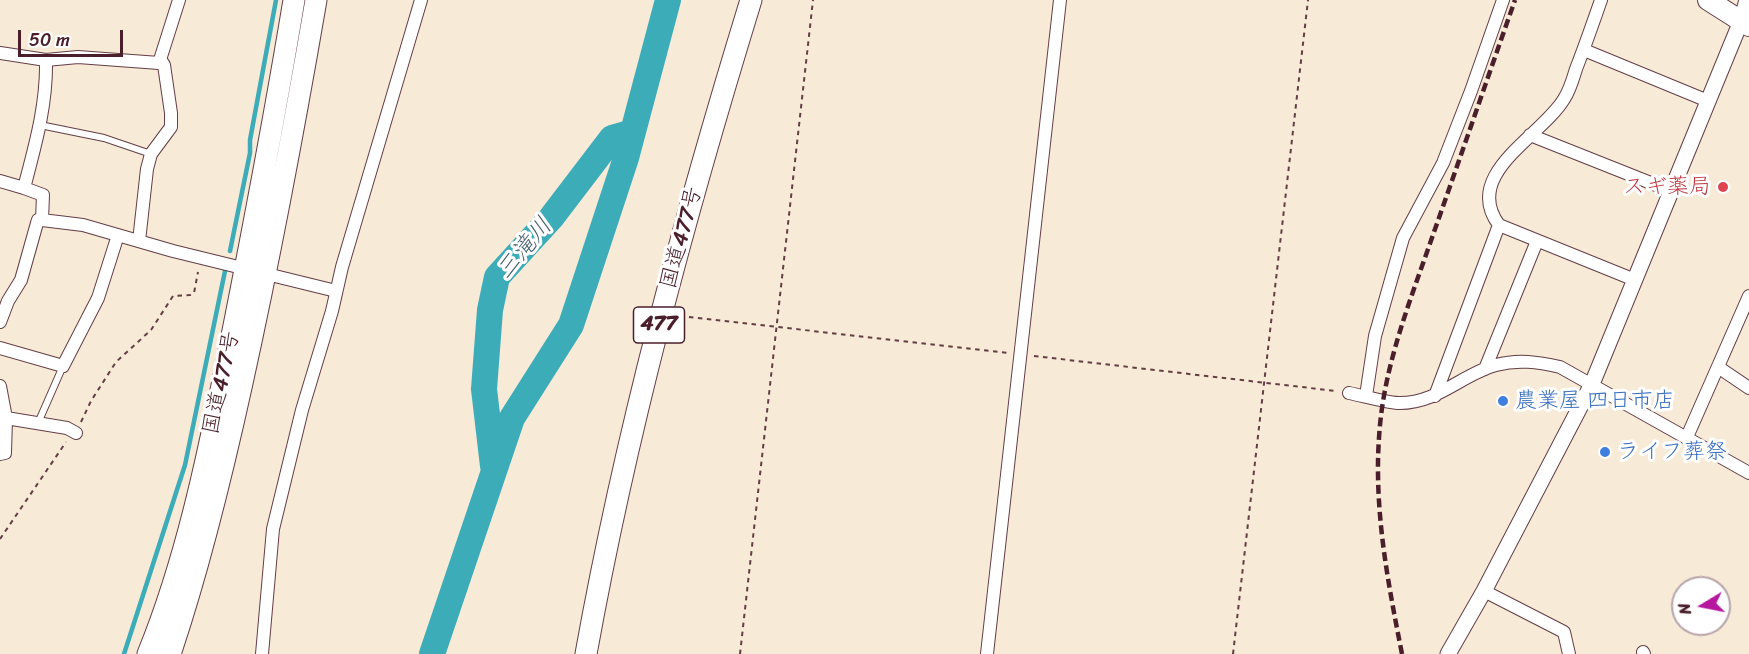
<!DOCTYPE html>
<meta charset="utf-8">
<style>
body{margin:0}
#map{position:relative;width:1749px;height:654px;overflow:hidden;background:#f7ead7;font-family:Sriracha,sans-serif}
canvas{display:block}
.north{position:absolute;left:1671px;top:576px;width:60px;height:60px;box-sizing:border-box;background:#fff;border:2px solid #b7a5aa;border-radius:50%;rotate:260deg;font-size:16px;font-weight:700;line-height:24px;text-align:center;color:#4a1f2b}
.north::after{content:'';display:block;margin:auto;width:21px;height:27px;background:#b5179e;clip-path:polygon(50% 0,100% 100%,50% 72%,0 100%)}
.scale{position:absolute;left:18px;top:30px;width:105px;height:27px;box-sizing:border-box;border:3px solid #4a1f2b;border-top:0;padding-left:8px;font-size:18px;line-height:21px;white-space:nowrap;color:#4a1f2b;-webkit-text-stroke:4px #fff;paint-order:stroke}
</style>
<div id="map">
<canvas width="1749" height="654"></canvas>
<div class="north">N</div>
<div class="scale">50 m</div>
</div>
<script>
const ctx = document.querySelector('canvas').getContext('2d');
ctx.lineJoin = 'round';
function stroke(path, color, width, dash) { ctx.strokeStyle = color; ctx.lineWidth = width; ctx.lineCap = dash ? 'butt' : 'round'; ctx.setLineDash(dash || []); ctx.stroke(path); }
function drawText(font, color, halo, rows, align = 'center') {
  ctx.font = font + ' Sriracha,"Klee One",sans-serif'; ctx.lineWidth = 6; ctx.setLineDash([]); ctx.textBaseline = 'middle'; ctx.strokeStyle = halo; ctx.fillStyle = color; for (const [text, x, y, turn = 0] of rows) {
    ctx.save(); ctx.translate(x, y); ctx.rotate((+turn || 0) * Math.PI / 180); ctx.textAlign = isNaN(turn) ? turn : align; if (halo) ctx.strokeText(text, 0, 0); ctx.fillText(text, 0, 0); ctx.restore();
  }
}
const stream = new Path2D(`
 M230 251 250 153V140L276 0
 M124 654 185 465 225 271`);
const river = new Path2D(`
 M493 466 484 389 490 310 497 277 551 218 612 138 633 132
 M432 654 512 418 571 325 626 158 668 0`);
const path = new Path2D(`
 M680 316 1008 353
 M1034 356 1336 391
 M81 422 91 401 116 362 151 330 173 296 190 295 194 293 198 272
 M0 539 66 442
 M740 654 813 0
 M1233 654 1308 0`);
const service = new Path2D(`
 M40 125 104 138 151 154
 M38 423 63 366`);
const minor = new Path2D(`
 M1601 0C1593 23 1585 46 1576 69 1573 79 1570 90 1564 99 1542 136 1461 174 1499 225L1635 280
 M1584 50 1708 101
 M0 53 46 60
 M1530 135 1671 191
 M0 181 24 188
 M42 220 83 225 173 251 336 291
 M139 241 147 169 151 154 171 127V113L164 65 160 59
 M0 322 8 301 21 280 37 223 38 220H42L43 195 24 188C35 146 47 105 46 60L78 57 159 63 179 0
 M0 348 63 366 98 298 118 235
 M1718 367 1749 388
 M1485 369 1537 241
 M0 386 6 418 5 453 0 454
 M1349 393C1364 396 1384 402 1398 403 1437 404 1462 374 1496 365 1518 359 1538 362 1560 367L1749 473
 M1366 396 1375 336 1403 238 1443 163 1471 91 1503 0
 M1435 396 1499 225
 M6 418 67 428 76 433
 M1687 437 1749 296
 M1484 591 1564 632 1569 654
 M1643 652 1644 654
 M262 654 273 529 302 410 332 311 342 267 421 0
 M987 654 1060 0`);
const tertiary = new Path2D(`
 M1448 654 1484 591 1592 384 1741 21 1747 0`);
const primary = new Path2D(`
 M1708 0 1749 26`);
const trunk = new Path2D(`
 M148 654C186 561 207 460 227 361 251 241 274 121 294 0
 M170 654C200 565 222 474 242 383 270 256 294 128 316 0
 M586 654C626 432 685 215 751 0`);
const rail = new Path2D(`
 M1402 654C1388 583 1374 511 1379 438 1383 366 1411 299 1434 232 1461 155 1488 77 1515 0`);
const markers = [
 [1723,187,6,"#e0444e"],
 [1503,401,6,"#3f7fe0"],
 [1605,452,6,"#3f7fe0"]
];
const shields = [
 [659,325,51]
];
const shieldNames = [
 ["477",659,325]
];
const healthNames = [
 ["スギ薬局",1711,187]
];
const streetNames = [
 ["国道477号",682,238,-75],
 ["国道477号",222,383,-78]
];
const shopNames = [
 ["農業屋 四日市店",1515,401],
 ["ライフ葬祭",1617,452]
];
const waterNames = [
 ["三滝川",525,249,-50]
];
stroke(stream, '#3cacb9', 4.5);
stroke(river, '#3cacb9', 26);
stroke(service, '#643d45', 8);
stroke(minor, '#643d45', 14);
stroke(tertiary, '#643d45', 17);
stroke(primary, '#643d45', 22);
stroke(trunk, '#643d45', 23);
stroke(path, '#643d45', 2, [4.5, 4.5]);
stroke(service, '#fff', 6);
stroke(minor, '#fff', 12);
stroke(tertiary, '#fff', 15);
stroke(primary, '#fff', 20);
stroke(trunk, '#fff', 21);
stroke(rail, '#4a1f2b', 4.5, [9, 4.5]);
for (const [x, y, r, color] of markers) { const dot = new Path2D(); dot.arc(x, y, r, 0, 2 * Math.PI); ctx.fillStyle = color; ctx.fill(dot); stroke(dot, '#fff', 2); }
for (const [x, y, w] of shields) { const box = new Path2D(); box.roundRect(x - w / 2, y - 18, w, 36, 4.5); ctx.fillStyle = '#fff'; ctx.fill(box); stroke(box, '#4a1f2b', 1.5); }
drawText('bold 21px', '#4a1f2b', null, shieldNames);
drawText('22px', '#be3a42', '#fff', healthNames, 'right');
drawText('22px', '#4a1f2b', '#fff', streetNames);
drawText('22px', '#366cbe', '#fff', shopNames, 'left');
drawText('italic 24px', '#445e6b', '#fff', waterNames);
</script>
